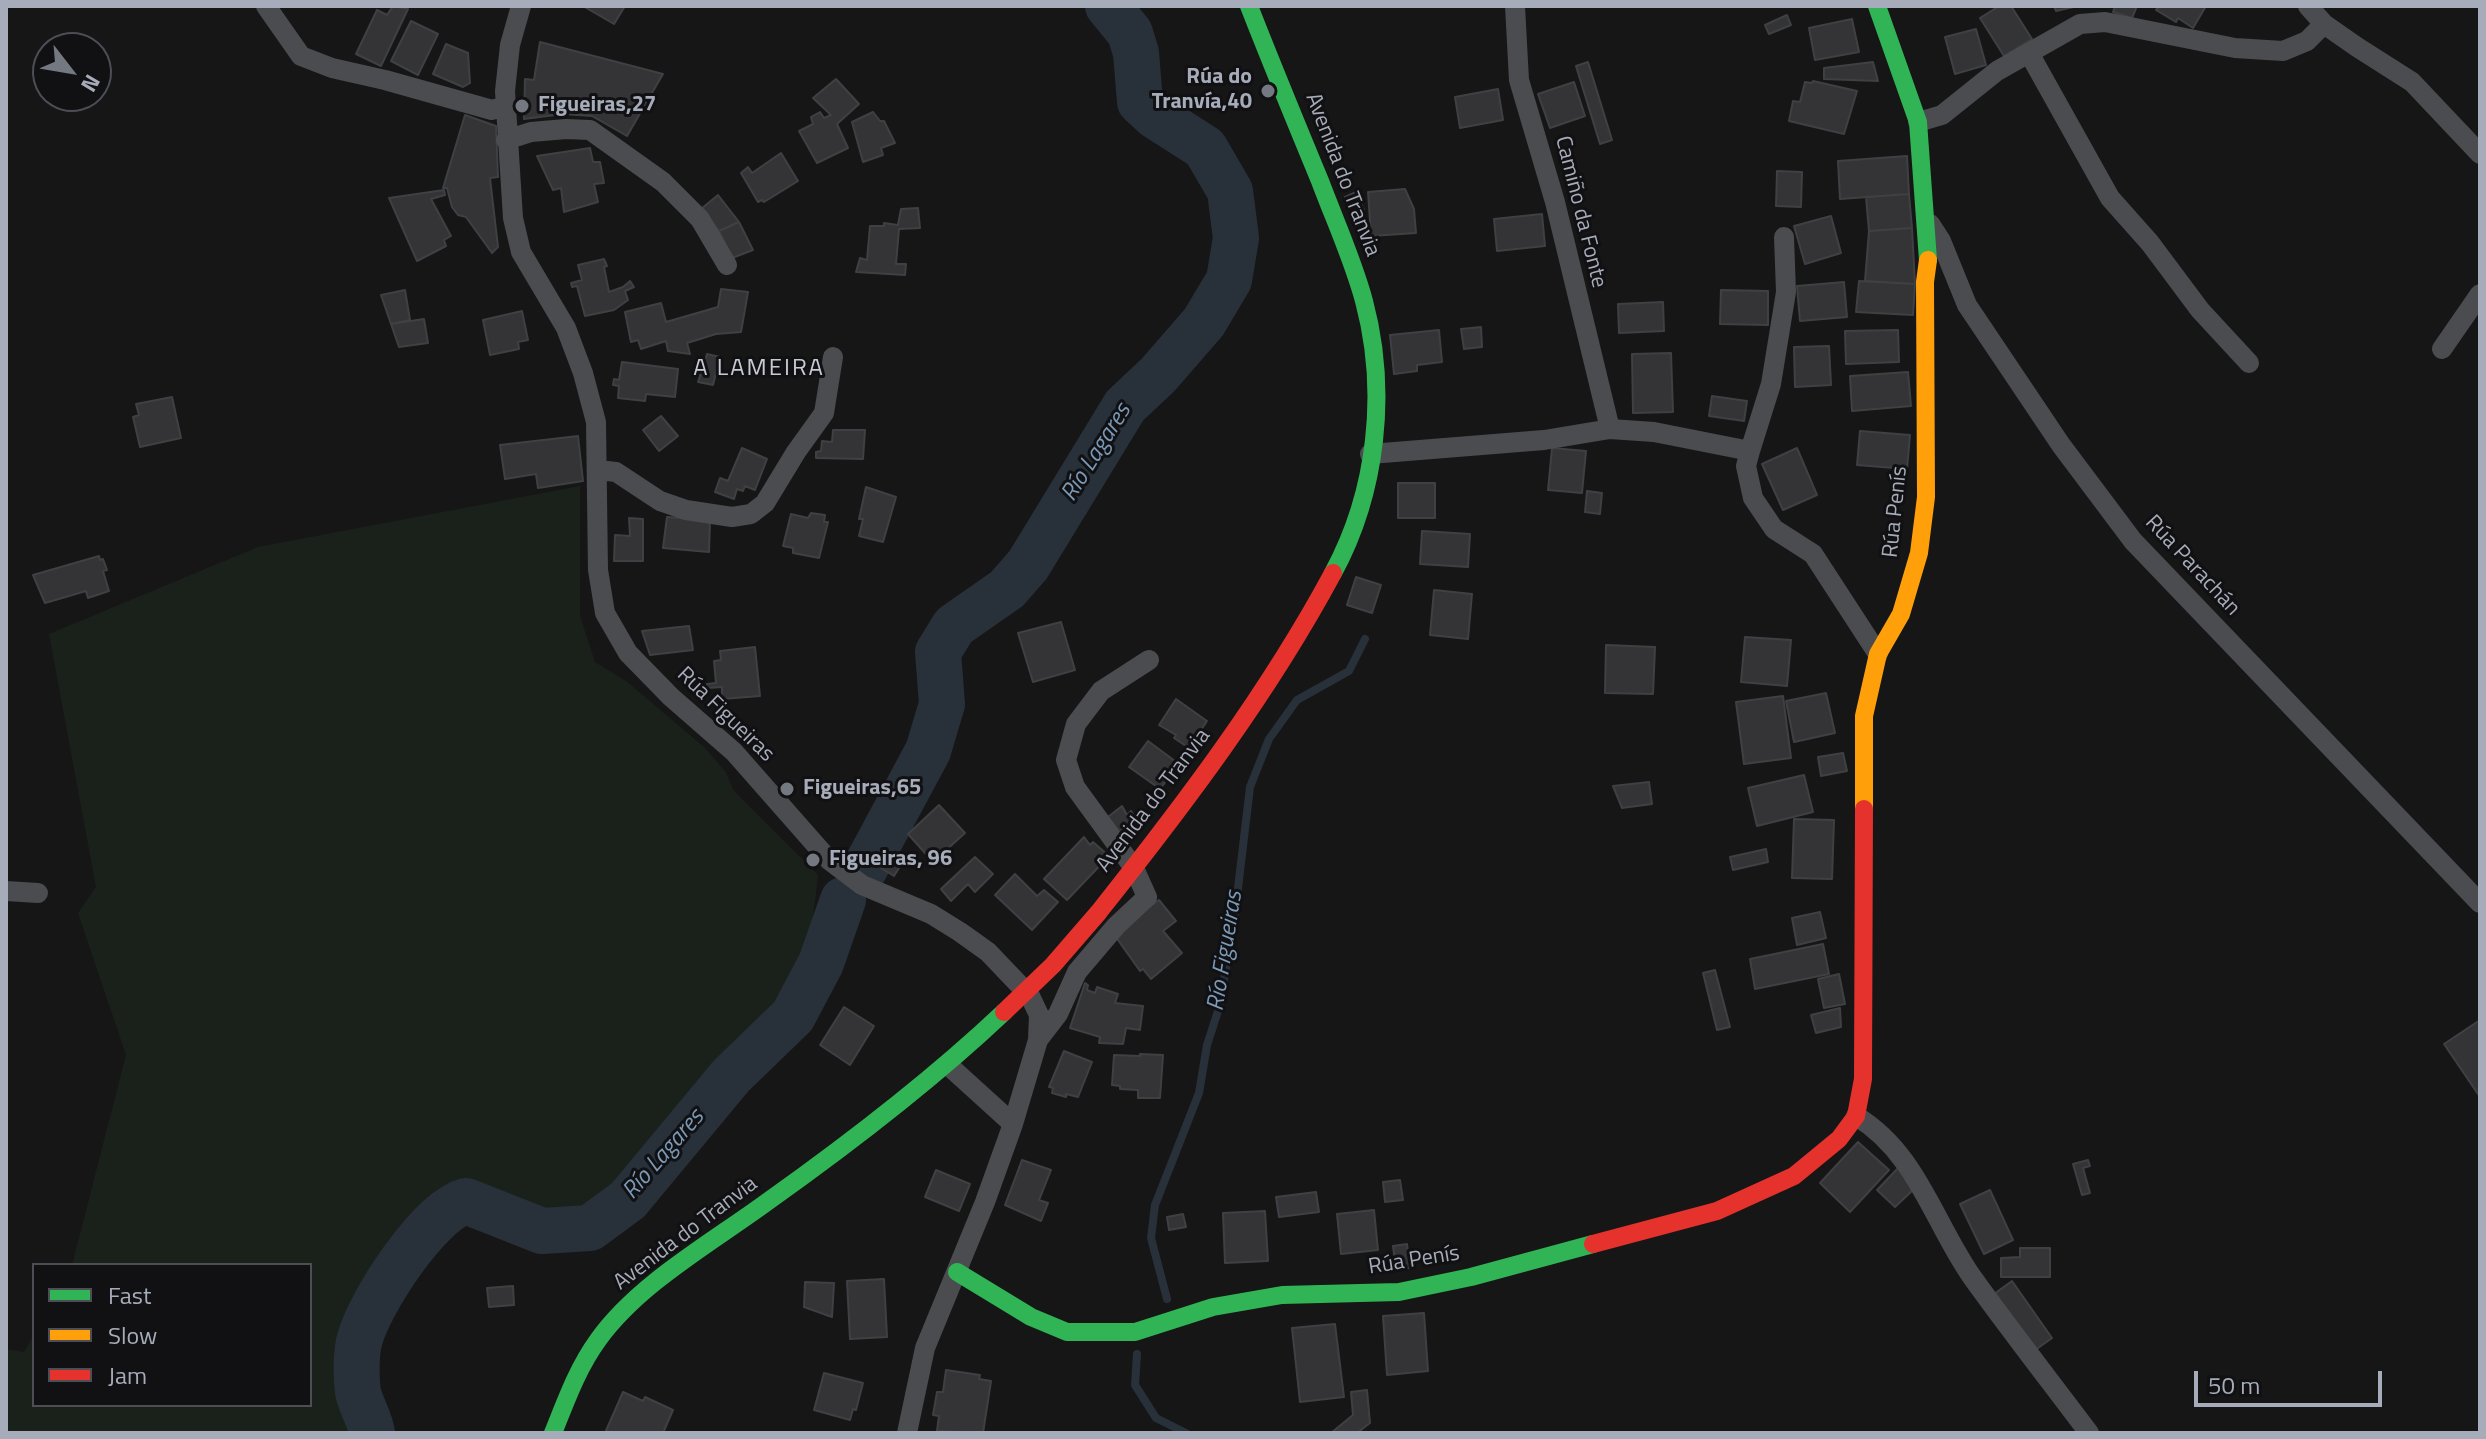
<!DOCTYPE html>
<meta charset="utf-8">
<style>
body{margin:0}
#map{position:relative;width:2486px;height:1439px;overflow:hidden;background:#161617;font-family:"Titillium Web",sans-serif}
canvas{display:block}
.frame{position:absolute;inset:0;border:8px solid #a6acb9;pointer-events:none}
.legend{position:absolute;left:32px;top:1263px;width:280px;height:144px;box-sizing:border-box;background:#111013;border:2px solid #4d4e55;margin:0;padding:10px 14px;list-style:none;font-size:24px;color:#a6acb9}
.legend li{display:flex;align-items:center;gap:16px;height:40px}
.legend b{width:40px;border:2px solid #4d4e55}
.north{position:absolute;left:32px;top:32px;width:80px;height:80px;box-sizing:border-box;background:#111013;border:2px solid #4d4e55;border-radius:50%;rotate:121deg;font-size:22px;font-weight:700;line-height:32px;text-align:center;color:#a6acb9}
.north::after{content:'';display:block;margin:auto;width:28px;height:36px;background:#747880;clip-path:polygon(50% 0,100% 100%,50% 72%,0 100%)}
.scale{position:absolute;left:2194px;top:1371px;width:188px;height:36px;box-sizing:border-box;border:4px solid #a6acb9;border-top:0;padding-left:10px;font-size:24px;line-height:28px;white-space:nowrap;color:#a6acb9;-webkit-text-stroke:6px #111013;paint-order:stroke}
</style>
<div id="map">
<canvas width="2486" height="1439"></canvas>
<div class="frame"></div>
<ul class="legend">
<li><b style="height:10px;background:#30b455"></b>Fast</li>
<li><b style="height:10px;background:#ff9f0a"></b>Slow</li>
<li><b style="height:10px;background:#e5322d"></b>Jam</li>
</ul>
<div class="north">N</div>
<div class="scale">50 m</div>
</div>
<script>
const ctx = document.querySelector('canvas').getContext('2d');
ctx.lineJoin = 'round';
function fill(path, color) { ctx.fillStyle = color; ctx.fill(path, 'evenodd'); }
function stroke(path, color, width, dash) { ctx.strokeStyle = color; ctx.lineWidth = width; ctx.lineCap = dash ? 'butt' : 'round'; ctx.setLineDash(dash || []); ctx.stroke(path); }
function drawText(font, color, halo, rows, align = 'center') {
  ctx.font = font + ' "Titillium Web",sans-serif'; ctx.lineWidth = 6; ctx.setLineDash([]); ctx.textBaseline = 'middle'; ctx.strokeStyle = halo; ctx.fillStyle = color; for (const [text, x, y, turn = 0] of rows) {
    ctx.save(); ctx.translate(x, y); ctx.rotate((+turn || 0) * Math.PI / 180); ctx.textAlign = isNaN(turn) ? turn : align; if (halo) ctx.strokeText(text, 0, 0); ctx.fillText(text, 0, 0); ctx.restore();
  }
}
const green = new Path2D(`
 M580 486V616L595 662 626 681 704 747 725 771 734 791 818 875C813 919 810 965 785 1004 771 1025 747 1034 730 1052 688 1097 626 1198 570 1217 523 1233 487 1180 450 1186 443 1197 437 1208 430 1217 397 1260 333 1321 341 1381 344 1399 351 1417 360 1433H6V1349L24 1352 34 1335V1405H310V1265H72L126 1055 78 913 96 887 49 634 258 547Z`);
const stream = new Path2D(`
 M1167 1299 1151 1238 1155 1205 1199 1093 1207 1045 1219 1008 1234 922 1250 787 1269 739 1297 700 1349 671 1365 639
 M1137 1354 1135 1385 1156 1418 1186 1433`);
const river = new Path2D(`
 M864 870 928 751 942 704 938 652 954 626 1007 589 1028 565 1125 406 1158 375 1204 322 1229 280 1236 238 1230 191 1205 148 1155 116 1140 102 1136 53 1130 33 1108 6
 M372 1433C370 1419 361 1406 358 1392 356 1378 356 1355 359 1342 368 1304 429 1211 466 1201L542 1231 590 1228 628 1200 731 1076 793 1016 821 963 843 900`);
const building = new Path2D(`
 M393 6 408 9 381 66 356 54 377 10 387 15Z
 M583 6H625L614 24Z
 M1999 6H2011L2032 39 2004 56 1980 18Z
 M2054 6H2078L2056 11Z
 M2115 6H2137L2132 18 2113 12Z
 M2159 6H2206L2193 28 2178 18 2176 22 2156 10Z
 M1787 15 1791 25 1769 34 1765 25Z
 M1852 19 1859 52 1815 60 1809 28Z
 M411 21 438 34 418 75 391 61Z
 M1976 29 1986 65 1955 74 1945 37Z
 M540 42 663 74 627 136 592 116 563 114 524 119 525 79 534 80Z
 M446 44 468 53 470 83 463 87 433 74Z
 M1588 62 1612 140 1600 144 1576 66Z
 M1873 62 1878 81 1824 79V68Z
 M836 79 859 104 837 124 848 148 817 163 799 131 813 124 811 117 820 112 824 118 831 115 813 98Z
 M1813 81 1857 91 1844 134 1789 121 1793 101 1800 102 1805 82 1812 83Z
 M1574 82 1585 116 1550 128 1538 94Z
 M1498 89 1503 120 1460 128 1455 97Z
 M873 112 880 121H884L895 143 881 148 883 155 863 162 852 122Z
 M465 115 496 126 498 177 490 178 498 247 492 253 466 217 458 215 452 207 447 188H443Z
 M590 148 593 162H600L604 183 594 184 598 202 564 212 561 188 553 190 537 156Z
 M781 153 798 181 764 202 762 200 758 202 741 173 748 167 752 173Z
 M1907 156 1909 194 1840 199 1838 161Z
 M1777 171 1802 172 1801 207 1776 206Z
 M1405 189 1414 209 1416 233 1371 236 1368 192Z
 M444 190 445 195 431 199 451 236 444 240 446 246 417 261 389 198Z
 M1356 192 1364 210 1353 214 1345 197Z
 M1909 194 1912 228 1869 231 1866 197Z
 M718 195 739 222 719 231 701 209Z
 M918 208 920 228 899 229 896 264H906L905 275 856 272 860 258 867 260 870 226H884V223L898 225 901 209Z
 M1542 214 1545 246 1497 251 1494 219Z
 M1831 216 1841 253 1805 264 1794 226Z
 M739 222 753 250 732 258 719 231Z
 M1912 228 1915 284 1865 281 1869 231Z
 M604 259 607 266 604 267 609 292 623 287 630 281 634 287 625 291 628 300 614 310 585 316 577 286 572 287 571 283 582 280 578 265Z
 M1859 281 1915 284 1913 315 1856 312Z
 M1844 282 1847 317 1800 321 1797 286Z
 M721 289 748 292 741 332 716 334 687 343 690 354 668 351 666 341 641 349 638 340 631 342 625 312 661 303 666 322 718 307Z
 M405 290 410 320 391 324 381 295Z
 M1721 290 1768 291V325L1720 324Z
 M1663 302 1664 331 1619 333 1618 304Z
 M522 311 528 340 518 342 519 349 490 355 483 320Z
 M424 319 428 343 399 347 391 324Z
 M1481 327 1482 347 1464 349 1461 329Z
 M1439 330 1442 362 1417 365V371L1394 374 1390 335Z
 M1898 330 1899 362 1846 364 1845 331Z
 M1829 346 1831 385 1795 387 1794 347Z
 M1671 353 1673 412 1633 413 1632 354Z
 M707 354 720 357 713 385 698 382Z
 M622 362 678 369 675 397 646 394 645 401 618 398 619 386 613 385 614 379 619 380Z
 M1908 372 1911 406 1852 411 1850 376Z
 M1712 396 1747 401 1744 421 1709 416Z
 M172 397 181 438 140 447 133 417 139 415 136 404Z
 M661 416 678 436 659 451 643 430Z
 M833 430H865L863 459 816 458V452L821 451 822 441 832 442Z
 M1860 431 1910 435 1907 469 1857 465Z
 M578 436 583 481 538 488 536 474 505 479 500 445Z
 M742 448 767 459 755 490 745 486 743 491 737 489 734 499 715 492 720 478 728 481Z
 M1552 448 1586 451 1582 493 1548 490Z
 M1797 448 1817 495 1783 510 1762 464Z
 M1398 483H1435V518H1398Z
 M866 487 896 497 883 542 859 536 863 519H859Z
 M1587 491 1602 493 1600 514 1585 512Z
 M811 513 825 515 824 522H828L819 558 793 553V548L783 546 791 514 808 518Z
 M667 517 710 520 709 552 663 548Z
 M629 518 643 519V561H614L615 535 630 536Z
 M1422 531 1470 534 1468 567 1420 564Z
 M99 556 100 560 103 559 107 570 103 571 109 591 88 598 86 591 45 603 33 575Z
 M1356 577 1381 585 1372 613 1347 605Z
 M1434 590 1472 594 1468 639 1430 635Z
 M1061 622 1075 670 1033 682 1018 633Z
 M689 626 693 650 650 655 642 631Z
 M1745 637 1791 640 1787 686 1741 682Z
 M1606 645 1655 647 1653 694 1605 693Z
 M755 647 760 696 722 699V687L708 688 707 684 716 683 714 661 721 660 720 651Z
 M1826 693 1835 733 1794 742 1786 701Z
 M1783 696 1791 758 1744 764 1736 702Z
 M1176 699 1207 721 1189 748 1174 738 1176 735 1159 725Z
 M1148 741 1179 764 1160 789 1129 767Z
 M1843 753 1847 771 1821 776 1818 757Z
 M1804 775 1813 812 1757 826 1748 788Z
 M1649 782 1652 804 1622 808 1613 786Z
 M939 805 965 833 933 862 908 834Z
 M1122 806 1127 815 1131 811 1141 825 1119 842 1104 820Z
 M1794 819 1834 820 1832 879 1792 878Z
 M1084 837 1090 845 1093 842 1109 856 1067 900 1044 879Z
 M1766 849 1768 862 1733 870 1730 857Z
 M890 856 902 863 894 876 881 868Z
 M975 857 993 874 975 892 968 884 951 901 941 889Z
 M1015 874 1037 896 1044 890 1058 902 1032 930 995 895Z
 M1159 900 1176 921 1163 931 1182 953 1151 979 1143 969 1140 971 1113 933Z
 M1820 912 1826 938 1797 945 1792 918Z
 M1823 944 1829 974 1755 989 1750 959Z
 M1715 970 1730 1027 1717 1030 1703 973Z
 M1839 974 1845 1004 1824 1008 1818 979Z
 M1085 983 1088 985 1087 990 1095 993 1097 987 1118 994 1115 1003 1143 1006 1140 1030 1126 1028 1123 1044 1099 1043 1100 1037 1070 1028Z
 M844 1007 874 1026 850 1065 820 1045Z
 M1840 1008 1841 1027 1816 1033 1811 1015Z
 M2480 1020V1097L2444 1044Z
 M1064 1051 1092 1062 1078 1097 1066 1094V1097L1052 1093 1053 1088 1049 1087Z
 M1140 1054 1163 1055 1160 1098H1138V1090L1120 1089V1086L1112 1085 1114 1055 1140 1056Z
 M1858 1142 1889 1170 1850 1212 1820 1183Z
 M1022 1160 1051 1170 1039 1200 1048 1203 1041 1221 1005 1205Z
 M2088 1160 2090 1166 2083 1168 2090 1193 2082 1195 2073 1164Z
 M1899 1167 1913 1190 1895 1207 1877 1190Z
 M936 1170 970 1184 959 1211 925 1197Z
 M1400 1180 1403 1200 1385 1202 1383 1182Z
 M1990 1190 2013 1240 1984 1254 1960 1204Z
 M1316 1192 1319 1212 1279 1217 1276 1197Z
 M1374 1210 1378 1250 1341 1254 1337 1214Z
 M1265 1211 1268 1261 1225 1263 1223 1213Z
 M1183 1214 1186 1227 1169 1230 1167 1217Z
 M1407 1244 1410 1268 1396 1269 1393 1246Z
 M2020 1248H2050V1277H2001V1258L2020 1257Z
 M884 1279 887 1337 850 1339 847 1281Z
 M2012 1281 2052 1338 2034 1351 1994 1294Z
 M805 1282 834 1283 832 1317 804 1307Z
 M513 1286 514 1305 489 1307 487 1288Z
 M1424 1313 1428 1371 1387 1375 1383 1316Z
 M1335 1324 1344 1397 1300 1402 1292 1328Z
 M946 1370 980 1375 979 1379 991 1381 983 1433 937 1431 939 1416 933 1415 937 1392H943Z
 M824 1373 863 1383 856 1410 853 1409 850 1420 814 1410Z
 M1367 1390 1370 1423 1357 1433H1331L1353 1415 1351 1392Z
 M623 1392 643 1401 645 1397 673 1410 663 1433H605Z`);
const street = new Path2D(`
 M266 6 301 56 332 68 385 80 492 110 505 106
 M521 6 510 45 505 91 513 218 521 252 566 328 583 373 596 422 598 570 605 613 628 653 671 697 734 752 829 860 862 885 931 914 960 932 988 952 1030 996 1039 1015 1038 1040 1013 1124 985 1202 925 1348 907 1433
 M1515 6 1519 80 1555 202 1610 429
 M2308 6 2324 24 2357 47 2412 82 2480 154
 M2029 53 2110 198 2150 243 2200 310 2249 363
 M1918 122 1942 115 1997 71 2080 24 2105 22 2235 48 2283 51 2307 41 2324 24
 M506 140 531 132 566 129 590 130 663 182 700 219 727 265
 M1930 224 1941 241 1967 305 2061 445 2133 541 2480 903
 M2442 349 2480 294
 M1750 451 1771 384 1786 292 1784 237
 M1370 454 1544 440 1610 429 1654 432 1750 451 1746 466 1753 498 1774 529 1813 554 1878 654
 M598 470 616 472 660 501 686 510 732 517 751 514 765 503 796 452 824 413 833 357
 M6 891 38 893
 M1038 1040 1058 1014 1077 972 1116 926 1147 897 1134 868 1075 787 1066 760 1076 724 1101 691 1149 660
 M948 1065 1013 1124
 M1856 1116C1917 1153 1933 1221 1972 1277 2010 1330 2050 1381 2089 1433`);
const fast = new Path2D(`
 M1249 6C1272 65 1296 123 1320 181 1335 221 1353 260 1364 301 1388 391 1377 492 1333 573
 M1877 6 1918 122 1928 260
 M957 1272 1031 1317 1067 1332H1135L1213 1307 1282 1295 1399 1292 1471 1277 1593 1244
 M553 1433C566 1401 577 1369 598 1340 638 1284 711 1243 767 1202 850 1143 930 1082 1004 1012`);
const slow = new Path2D(`
 M1864 809V716L1878 654 1901 614 1919 553 1926 497 1925 282 1928 260`);
const jam = new Path2D(`
 M1098 913C1183 806 1268 694 1333 573
 M1593 1244 1717 1211 1794 1176 1839 1139 1856 1116 1863 1079 1864 809`);
const jamBridge = new Path2D(`
 M1004 1012 1053 965 1098 913`);
const markers = [
 [1268,91,8,"#747880"],
 [522,106,8,"#747880"],
 [787,789,8,"#747880"],
 [813,860,8,"#747880"]
];
const poiNames = [
 ["Rúa do",1252,78,"right"],
 ["Tranvía,40",1252,103,"right"],
 ["Figueiras,27",538,106],
 ["Figueiras,65",803,789],
 ["Figueiras, 96",829,860]
];
const streetNames = [
 ["Avenida do Tranvia",1342,175,69],
 ["Camiño da Fonte",1580,212,76],
 ["Rúa Penís",1896,512,-84],
 ["Rúa Parachán",2192,566,47],
 ["Rúa Figueiras",725,715,44],
 ["Avenida do Tranvia",1154,801,-53],
 ["Avenida do Tranvia",686,1234,-37],
 ["Rúa Penís",1414,1261,-9]
];
const neighbourhoodNames = [
 ["A LAMEIRA",759,369]
];
const waterNames = [
 ["Río Lagares",1097,453,-58],
 ["Río Figueiras",1226,951,-81],
 ["Río Lagares",664,1155,-49]
];
fill(green, '#1a211b');
stroke(stream, '#28313a', 8);
stroke(river, '#28313a', 46);
fill(building, '#343436');
stroke(building, '#3f4043', 2);
stroke(street, '#4a4c50', 20);
stroke(fast, '#30b455', 18);
stroke(slow, '#ff9f0a', 18);
stroke(jam, '#e5322d', 18);
stroke(jamBridge, '#e5322d', 18);
for (const [x, y, r, color] of markers) { const dot = new Path2D(); dot.arc(x, y, r, 0, 2 * Math.PI); ctx.fillStyle = color; ctx.fill(dot); stroke(dot, '#111013', 3); }
drawText('bold 22px', '#a6acb9', '#111013', poiNames, 'left');
drawText('22px', '#a6acb9', '#111013', streetNames);
ctx.letterSpacing = '2px';
drawText('24px', '#c8cbd5', '#111013', neighbourhoodNames);
ctx.letterSpacing = '0px';
drawText('italic 24px', '#7a9ab7', '#111013', waterNames);
</script>
